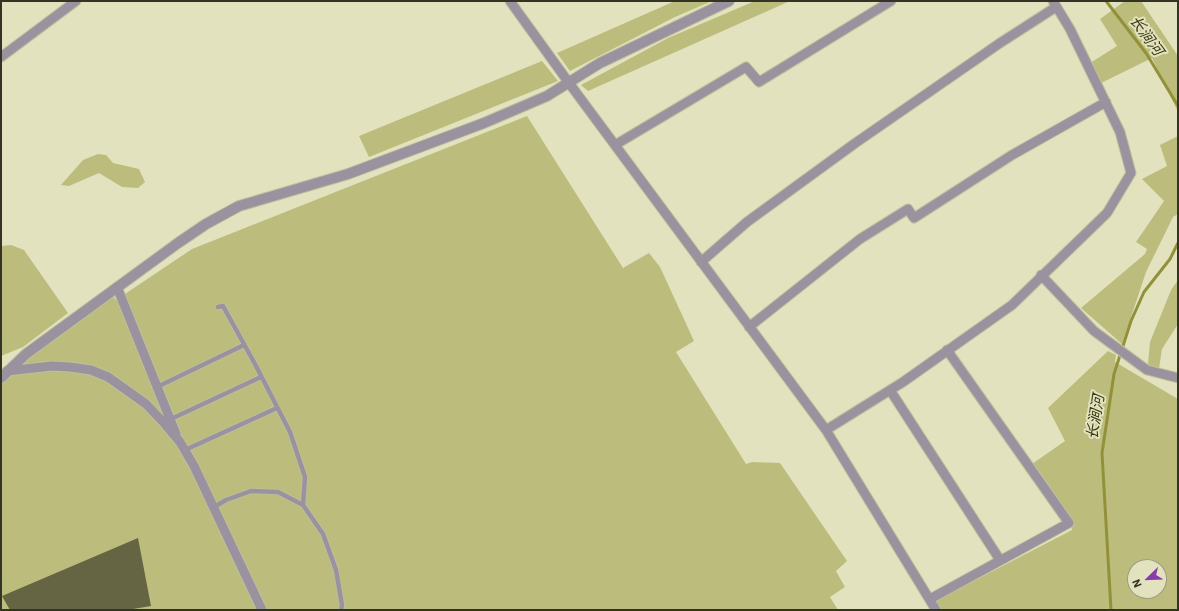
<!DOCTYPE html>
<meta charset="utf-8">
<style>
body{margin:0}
#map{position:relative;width:1179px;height:611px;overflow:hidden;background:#e2e3be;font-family:"IBM Plex Sans",sans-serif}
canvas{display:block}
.frame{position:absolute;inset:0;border:2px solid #343425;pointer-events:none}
.north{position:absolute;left:1127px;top:559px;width:40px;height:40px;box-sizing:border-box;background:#e2e3be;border:1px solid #9c9d81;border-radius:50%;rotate:247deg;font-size:11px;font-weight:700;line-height:16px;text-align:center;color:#343425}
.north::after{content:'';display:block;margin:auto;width:14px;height:18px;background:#8a3bac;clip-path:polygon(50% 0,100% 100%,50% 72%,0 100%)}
</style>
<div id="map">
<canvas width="1179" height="611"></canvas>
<div class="frame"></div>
<div class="north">N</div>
</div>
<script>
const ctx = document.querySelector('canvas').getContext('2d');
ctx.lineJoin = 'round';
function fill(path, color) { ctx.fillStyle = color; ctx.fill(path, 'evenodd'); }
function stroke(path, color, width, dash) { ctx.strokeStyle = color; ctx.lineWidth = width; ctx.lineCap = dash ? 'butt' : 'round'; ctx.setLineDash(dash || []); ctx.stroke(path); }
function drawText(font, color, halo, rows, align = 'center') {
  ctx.font = font + ' "IBM Plex Sans","Noto Sans SC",sans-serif'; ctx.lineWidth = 4; ctx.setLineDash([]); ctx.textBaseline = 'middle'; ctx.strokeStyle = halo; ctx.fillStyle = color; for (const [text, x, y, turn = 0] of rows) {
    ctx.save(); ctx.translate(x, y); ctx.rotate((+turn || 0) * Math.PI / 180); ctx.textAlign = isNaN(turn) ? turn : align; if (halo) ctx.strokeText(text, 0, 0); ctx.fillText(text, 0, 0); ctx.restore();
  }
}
const green = new Path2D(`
 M675 1H712L675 17 570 71 557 53Z
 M755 1H790L588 91 581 85 668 38Z
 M1125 1H1141L1178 56V112L1152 58 1097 85 1087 65 1117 46 1100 19Z
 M542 61 558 81 369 157 359 136Z
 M527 116 623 268 649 253 660 267 694 341 676 352 746 464 752 462 780 463 847 561 836 571 845 587 830 597 838 610H1V379L7 371 46 346 47 343 96 305 114 297 116 300 192 249Z
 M1178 136V214L1173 217 1146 272 1122 344 1081 308 1145 254 1147 249 1136 242 1164 201 1142 179 1167 166 1160 145Z
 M98 154 106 155 113 163 139 169 145 182 138 188 122 187 99 173 69 186 61 185 83 160Z
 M11 245 24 250 68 313 23 347 1 356V246Z
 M1178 280V324L1162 349 1158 375 1148 364 1150 342 1171 290Z
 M1108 351 1116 355 1115 362 1178 399V538L1177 546H1178V610H938L933 602 1072 530 1070 520 1032 464 1065 441 1048 408ZM1135 567H1159V591H1135Z`);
const stream = new Path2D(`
 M1106 1 1146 53 1178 106
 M1111 610 1102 453 1114 374 1131 321 1144 292 1170 259 1178 243`);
const building = new Path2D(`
 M138 538 151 606 127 610H10L2 596Z`);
const service = new Path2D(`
 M218 307 223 306 255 364 290 432 305 477 303 505
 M157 387 244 345
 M171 419 261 377
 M185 450 277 408
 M214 507 226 500 251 491 278 492 303 505 323 534 336 570 342 605 341 610`);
const minor = new Path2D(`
 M510 1 569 83 826 430 936 610
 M1 57 76 1
 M615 145 746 67 759 82 891 1
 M701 262 747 222 854 144 1000 43 1056 7
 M1041 275 1094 331 1147 370 1178 378
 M117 287 176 434
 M749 327 860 239 908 209 914 218 1012 155 1106 102
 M7 371 52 366 70 367 91 370 108 377 146 404 164 423 180 442 194 466 262 610
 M890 390 1000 560
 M826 430 903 382 1012 305 1107 213 1131 173 1120 132 1070 29 1053 1
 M930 599 1069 523 947 350`);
const tertiary = new Path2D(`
 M1 378 26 354 178 243 206 224 239 206 348 174 484 123 547 96 600 63 729 1`);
const waterNames = [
 ["长涧河",1146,36,54],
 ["长涧河",1096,417,-81]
];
fill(green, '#bcbc7d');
stroke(stream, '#92913a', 3);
fill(building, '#656544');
stroke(service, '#bfc09f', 6);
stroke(minor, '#bfc09f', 11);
stroke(tertiary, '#bfc09f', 12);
stroke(service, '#9b929f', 4.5);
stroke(minor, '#9b929f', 9);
stroke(tertiary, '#9b929f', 10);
drawText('italic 15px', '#3a3914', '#e2e3be', waterNames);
</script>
